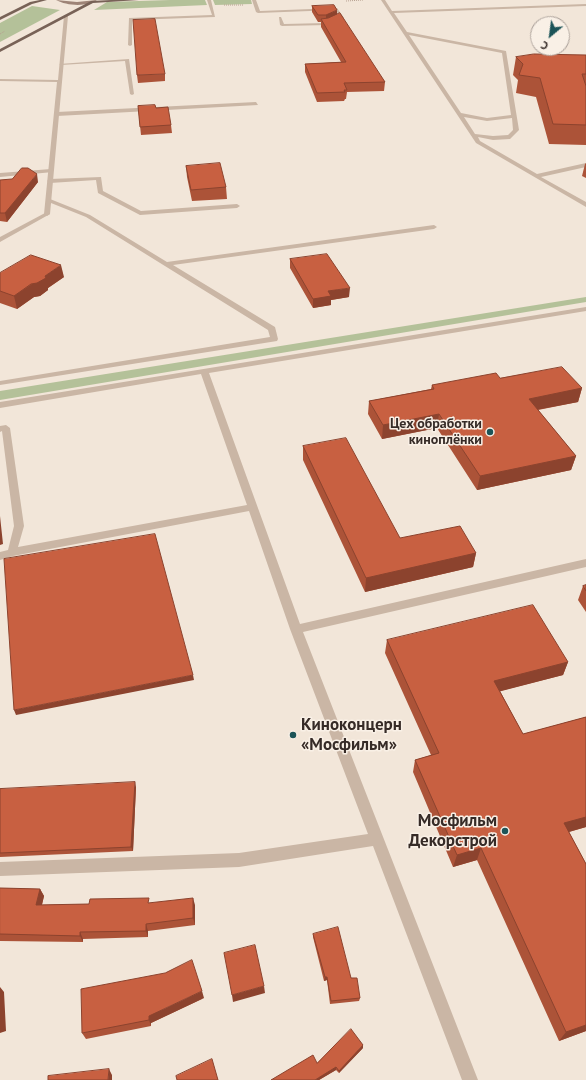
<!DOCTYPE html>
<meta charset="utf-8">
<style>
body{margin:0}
#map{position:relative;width:586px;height:1080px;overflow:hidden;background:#f2e6d9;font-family:"PT Sans",sans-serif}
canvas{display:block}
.north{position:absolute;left:530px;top:16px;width:40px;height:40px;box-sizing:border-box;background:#f9f0e6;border:1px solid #aba19a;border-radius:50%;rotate:209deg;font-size:11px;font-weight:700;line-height:16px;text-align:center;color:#362b27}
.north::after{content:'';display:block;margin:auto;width:14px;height:18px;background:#1c5458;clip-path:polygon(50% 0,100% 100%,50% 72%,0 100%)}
</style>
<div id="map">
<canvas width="586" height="1080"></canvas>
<div class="north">С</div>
</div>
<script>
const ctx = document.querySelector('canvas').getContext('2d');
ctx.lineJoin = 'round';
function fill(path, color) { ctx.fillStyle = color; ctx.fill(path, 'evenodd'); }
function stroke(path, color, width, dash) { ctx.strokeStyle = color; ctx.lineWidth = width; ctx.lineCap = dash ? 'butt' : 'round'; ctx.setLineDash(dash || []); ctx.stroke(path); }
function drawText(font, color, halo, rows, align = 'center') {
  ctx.font = font + ' "PT Sans",sans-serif'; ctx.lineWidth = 3; ctx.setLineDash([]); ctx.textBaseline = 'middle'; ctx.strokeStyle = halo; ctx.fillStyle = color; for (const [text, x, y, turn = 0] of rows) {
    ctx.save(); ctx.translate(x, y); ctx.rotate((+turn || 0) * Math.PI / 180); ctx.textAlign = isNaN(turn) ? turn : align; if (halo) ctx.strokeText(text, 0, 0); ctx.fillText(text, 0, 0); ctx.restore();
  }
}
const green = new Path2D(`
 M170 0H205L207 5 94 10 107 2Z
 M213 0H251L252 4 215 5Z
 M32 6 60 10 0 42V23Z
 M586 297V302L0 400V391Z`);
const path = new Path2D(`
 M346 1 363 0
 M224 5H243
 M0 34 5 31`);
const lane = new Path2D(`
 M207 0H211L215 17 132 20V45L130 46 128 45 129 18 212 15Z
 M252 0H256L260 11 337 8 344 18 327 25 282 26 280 25 279 17H281L284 24 326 23 340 17 336 10 258 13 256 12Z
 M381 0H385L392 11 586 4V6L394 13 407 32 506 51 519 130 510 139 493 140 478 137 480 141 537 174 586 163V167L541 177 586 202V207L476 143ZM409 35 502 53 511 115 487 118 461 113ZM464 117 487 121 512 118 513 130 508 135 493 136 475 134Z
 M129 59 134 94 132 95 130 94 125 61 61 65 59 64Z
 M256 102 258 105 57 116 54 114 57 112Z
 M51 169 53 170V172L0 177V173Z
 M101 177 103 191 141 211 237 204 240 206 237 208 140 215 98 193 96 180 50 183 47 181 50 179Z
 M46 199H50L90 215 167 262 434 225 437 227 434 229 173 265 275 327 278 339 277 341 0 385V381L270 337 268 330 86 217 46 201Z
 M45 213 50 214 0 242V237Z
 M586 307V311L209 373 300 624 586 559V567L303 632 478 1080H462L373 846 239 867 0 876V862L239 853 368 834 290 629 249 511 13 556 0 560V552L8 550 14 526 2 431 0 432V426L6 425 10 428 24 526 18 547 247 505 201 374 0 408V402Z`);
const street = new Path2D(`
 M66 15 68 16 50 214 47 216 44 214 57 82 0 81V79L58 80 64 16Z`);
const secondary = new Path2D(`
 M56 0 77 2 97 0C87 7 67 6 56 0Z`);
const primary = new Path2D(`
 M40 0H47L32 4 0 20V17L30 2Z
 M111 0H139L93 3 0 52V49L91 1Z`);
const wall = new Path2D(`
 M312 6 337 15 385 82 384 91 347 92 346 99H345L344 101 317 102 305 72V64L341 62 321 27V22H318L312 12Z
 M586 55V145L549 144 536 97 516 93 518 80 513 75 516 57Z
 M165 74V81L138 83 137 75Z
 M138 106 156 108 171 125 172 133 141 135Z
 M586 163V178L582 176 585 164Z
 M186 166 226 187 227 199 192 201 187 177Z
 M0 180 38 182 7 222 0 221Z
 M290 259 349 297 331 300V305L313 308 290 268Z
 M0 273 64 277 48 288V290L40 296 34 297 17 309 0 303Z
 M500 378 582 388 578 402 538 410 576 456 571 470 477 490 437 428 382 439 368 414 369 401 431 389 432 385Z
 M303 446 400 538 476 553 473 567 365 592 303 460Z
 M586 585V612L578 600 583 586Z
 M387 640 568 662 563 675 500 691 523 734 586 717V827L569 832 586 864V1031L559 1041 477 860 453 867 413 772 415 760 431 755 385 653Z
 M136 787 133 851 0 857V789Z
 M0 888 40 889 44 896 42 905 150 903 195 905V925L148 931V937L83 939V942L0 941Z
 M313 934 351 978 360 998 359 1001 330 1004 327 980 324 981 313 937Z
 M204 998 151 1023V1026L86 1039 82 1033Z
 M363 1048 339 1073 336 1070 319 1080 317 1063Z`);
const shadedWall = new Path2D(`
 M337 10V17L326 22V15Z
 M37 174 38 182 7 222 5 213Z
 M61 265 64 277 48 288V290L40 296 34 297 17 309 14 296Z
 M350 288 349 297 331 300V305L313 308V299L328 291Z
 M582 388 578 402 525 412 529 399Z
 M439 414 437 428 382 439 383 425Z
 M576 456 571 470 477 490 480 476Z
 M0 516 3 544 0 545Z
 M476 553 473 567 365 592 366 578Z
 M568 662 563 675 490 694 494 681Z
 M193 675 194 680 16 715 14 710Z
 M135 782 136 787 133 851 131 847Z
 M586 817V827L558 835 564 823Z
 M481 848 477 860 453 867 457 855Z
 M40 889 44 896 40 912 36 905Z
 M193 898 195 905V925L193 918Z
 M146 924 148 931V937L146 931Z
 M80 932 83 939V942L80 936Z
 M325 977H327V980L324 981Z
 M264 986 265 993 233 1002 232 995Z
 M0 987 4 992 6 1031 0 1033Z
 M202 991 204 998 151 1023V1026L149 1020V1016Z
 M586 1025V1031L559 1041 566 1032Z
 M363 1045V1048L339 1073V1071Z
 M336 1067V1070L319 1080H315Z
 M109 1069 112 1075V1080H108Z`);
const building = new Path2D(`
 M334 5 337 10 326 15H318L312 6Z
 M340 13 385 82 344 83 347 90H344L345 92 317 93 305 64 346 62 321 19 328 18Z
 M155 19 165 74 137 75 133 20Z
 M534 54 586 55V74H582L586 86V125L553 124 540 78 519 75 523 64 516 57Z
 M155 105 156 108 168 107 171 125 140 127 138 106Z
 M220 163 226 187 191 190 186 166Z
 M22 168H28L37 174 5 213H0V180L12 179Z
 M327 254 350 288 328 291 331 296 313 299 290 259Z
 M31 255 61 265 45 276 46 278 37 283 31 284 14 296 0 291V273Z
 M562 367 582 388 529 399 576 456 480 476 439 414 383 425 369 401 434 389 432 385 496 373 500 378Z
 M346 438 400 538 460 526 476 553 366 578 303 446Z
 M155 534 193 675 14 710 4 559Z
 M586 585V591L583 586Z
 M533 605 568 662 494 681 523 734 586 717V817L564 823 586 864V1025L566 1032 481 848 457 855 415 760 439 753 387 640Z
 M135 782 131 847 0 853V789Z
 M0 888 40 889 36 905 89 904 90 899 149 898 148 903 193 898V918L146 924V931L80 932V936L0 934Z
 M338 927 351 978H357L360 998 331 1001 327 977H325L313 934Z
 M255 945 264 986 232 995 224 953Z
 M192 960 202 991 149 1016V1020L82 1033 81 989 165 973Z
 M351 1029 363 1045 339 1071 336 1067 315 1080H271L313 1055 317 1063Z
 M212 1059 218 1080H177L176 1076Z
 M109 1069 108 1080H48V1076Z`);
const markers = [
 [490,432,4,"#1c5458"],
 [293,735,4,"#1c5458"],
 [505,831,4,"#1c5458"]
];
const poiNames = [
 ["Цех обработки",482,424],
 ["киноплёнки",482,440]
];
const nearPoinames = [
 ["Киноконцерн",301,725],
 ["«Мосфильм»",301,745],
 ["Мосфильм",497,821,"right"],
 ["Декорстрой",497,841,"right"]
];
fill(green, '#b4c199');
stroke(path, '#b6a090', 1, [1, 1]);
fill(lane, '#cab6a5');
fill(street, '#cab6a5');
fill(secondary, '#9e8477');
fill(primary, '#786257');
fill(wall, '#ac5338');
fill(shadedWall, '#8c432e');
fill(building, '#c86041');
stroke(building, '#8c432e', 1);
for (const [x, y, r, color] of markers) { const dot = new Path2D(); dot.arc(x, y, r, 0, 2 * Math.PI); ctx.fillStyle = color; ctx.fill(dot); stroke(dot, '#f9f0e6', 1.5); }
drawText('bold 14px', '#362b27', '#f9f0e6', poiNames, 'right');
drawText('bold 17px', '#362b27', '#f9f0e6', nearPoinames, 'left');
</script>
